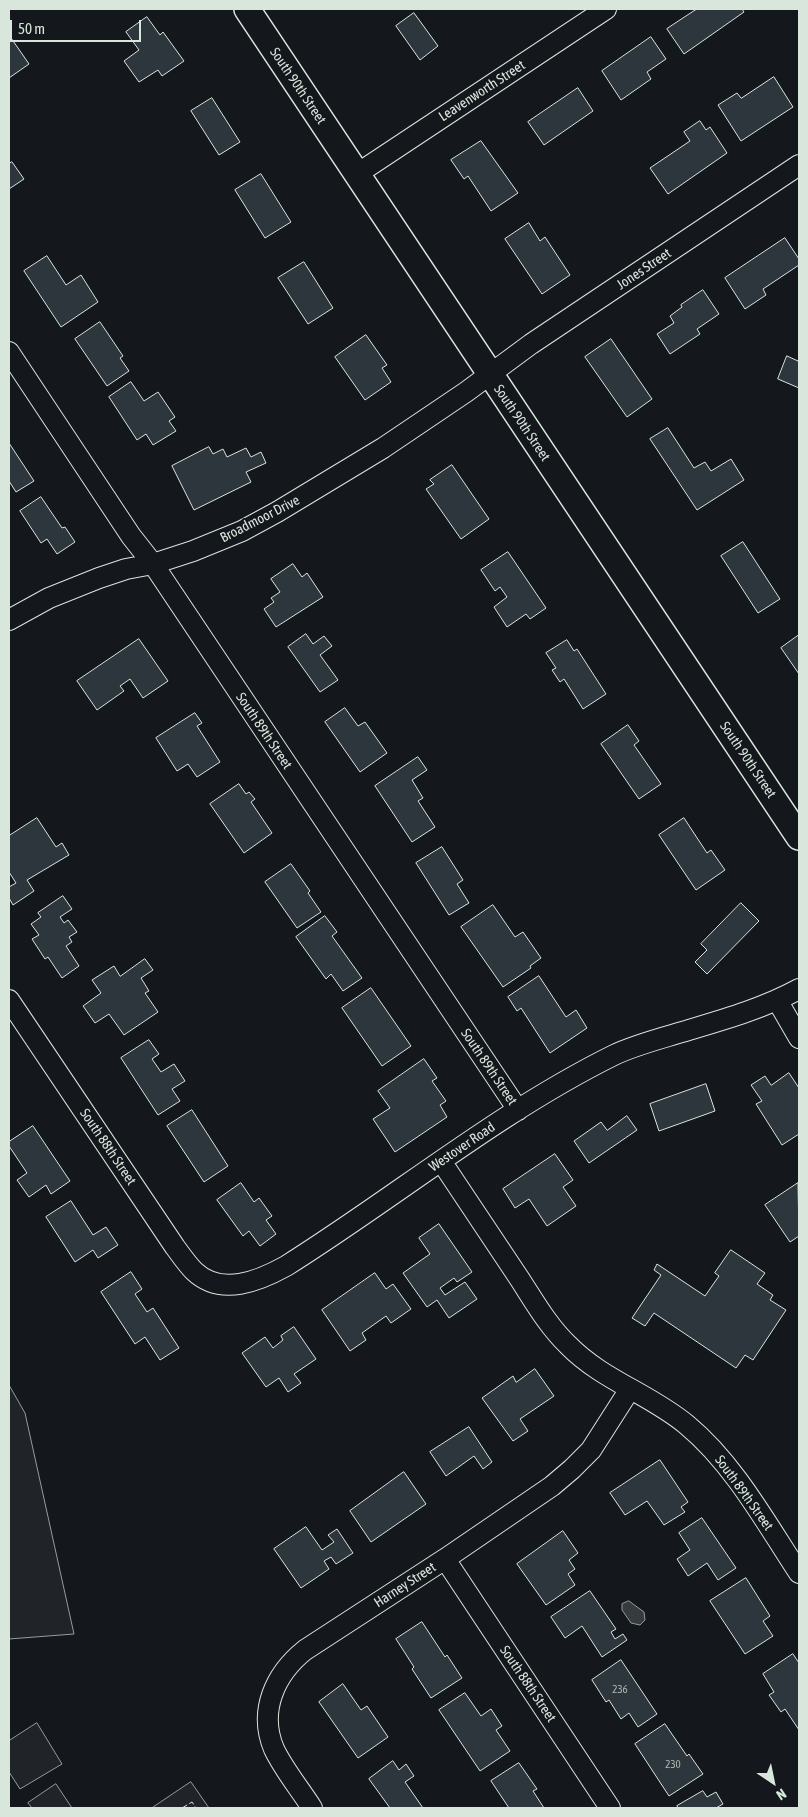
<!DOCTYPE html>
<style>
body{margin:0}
#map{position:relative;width:808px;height:1817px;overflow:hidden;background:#14181c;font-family:"Asap Condensed",sans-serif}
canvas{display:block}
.frame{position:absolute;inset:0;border:10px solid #d8e6dc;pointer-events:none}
.north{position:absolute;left:748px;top:1757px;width:50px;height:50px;-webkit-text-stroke:4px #14181c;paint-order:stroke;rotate:146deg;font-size:14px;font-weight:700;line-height:20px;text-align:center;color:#d8e6dc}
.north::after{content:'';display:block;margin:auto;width:18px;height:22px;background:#d8e6dc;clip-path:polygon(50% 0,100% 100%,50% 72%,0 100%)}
.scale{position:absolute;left:10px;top:20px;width:131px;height:22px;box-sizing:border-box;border:2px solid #d8e6dc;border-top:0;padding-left:6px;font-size:15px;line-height:18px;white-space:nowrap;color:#d8e6dc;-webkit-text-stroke:4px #14181c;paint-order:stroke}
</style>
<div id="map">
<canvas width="808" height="1817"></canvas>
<div class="frame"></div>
<div class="north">N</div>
<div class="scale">50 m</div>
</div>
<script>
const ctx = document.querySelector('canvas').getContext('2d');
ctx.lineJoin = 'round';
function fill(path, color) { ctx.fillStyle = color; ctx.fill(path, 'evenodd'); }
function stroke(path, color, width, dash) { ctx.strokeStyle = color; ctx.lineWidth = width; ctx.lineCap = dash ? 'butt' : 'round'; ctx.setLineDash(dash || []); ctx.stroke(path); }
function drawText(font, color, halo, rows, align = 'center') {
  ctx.font = font + ' "Asap Condensed",sans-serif'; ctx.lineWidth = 4; ctx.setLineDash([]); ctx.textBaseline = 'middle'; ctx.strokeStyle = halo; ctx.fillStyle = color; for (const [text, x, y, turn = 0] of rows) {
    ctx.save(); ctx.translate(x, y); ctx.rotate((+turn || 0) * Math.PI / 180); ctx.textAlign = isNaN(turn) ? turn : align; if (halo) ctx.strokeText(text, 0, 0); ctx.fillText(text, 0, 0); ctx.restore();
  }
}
const green = new Path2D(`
 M9 1385 25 1413 74 1634 9 1639Z
 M37 1723 62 1764 20 1789 9 1772V1741Z
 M191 1782 209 1808H152Z
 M56 1784 72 1808H32L28 1803Z`);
const water = new Path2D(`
 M629 1601 644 1612 645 1620 640 1625 631 1623 622 1610V1604Z`);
const building = new Path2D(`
 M697 9H742L744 12 684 54 667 29Z
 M414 13 438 46 420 60 396 26Z
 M147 17 160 35 163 32 184 61 162 76 158 70 139 82 124 61 139 50 126 32Z
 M9 35 29 64 9 78Z
 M651 37 666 59 647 72 651 79 621 100 602 71Z
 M774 77 793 107 741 141 718 105 737 93 741 98Z
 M578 88 593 111 544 145 528 122Z
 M212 98 240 142 219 155 191 111Z
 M700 121 706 130 710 127 727 153 668 194 650 168 690 141 684 132Z
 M481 141 518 193 491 211 468 176 464 179 451 160Z
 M12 162 24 179 9 189V164Z
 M261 174 291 222 265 238 235 190Z
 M529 223 540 241 545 237 570 275 542 294 505 239Z
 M785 238 799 259V265L763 289 766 295 745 309 725 278Z
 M47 256 66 285 81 275 98 302 61 327 24 271Z
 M304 262 333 308 308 324 278 278Z
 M703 290 719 314 697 329 700 334 670 354 657 334 674 323 670 316 682 307 681 305Z
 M100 322 123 356 120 358 129 371 107 386 75 339Z
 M366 335 387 365 382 368 391 382 365 400 335 357Z
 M611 339 652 399 627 417 585 357Z
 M787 356 798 361 799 358V388L778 379Z
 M131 382 144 401 158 392 175 417 169 421 176 431 153 445 146 434 137 440 109 397Z
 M668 428 694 468 705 462 711 471 731 459 744 480 697 510 650 439Z
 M9 443 34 481 16 492 9 481Z
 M209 447 213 454 223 449 227 457 246 448 251 457 261 452 266 463 246 472 251 482 194 510 172 466Z
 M452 465 489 519 461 539 426 489 434 484 430 480Z
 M41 497 62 528 65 527 75 542 57 554 47 539 41 543 20 511Z
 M743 542 780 599 758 613 721 556Z
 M508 552 546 608 530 619 526 614 507 627 494 607 507 597 500 587 495 591 481 570Z
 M293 564 302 577 307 573 323 597 276 627 264 609 274 602 271 598 280 592 271 579Z
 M306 634 313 644 324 636 332 646 320 655 338 680 320 692 288 647Z
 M799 635V674L781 648Z
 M139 639 168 681 143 698 130 679 120 686 124 691 97 710 77 681Z
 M567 640 574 651 577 649 606 694 583 709 564 679 560 682 552 670 556 668 546 653Z
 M345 708 358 726 365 722 387 753 360 772 325 722Z
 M195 713 202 723 197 726 220 762 197 777 188 764 177 771 156 738Z
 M628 725 639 741 634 745 661 784 639 799 601 744Z
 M418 757 427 770 412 780 423 798 418 801 435 827 412 842 375 786Z
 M239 784 246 794 249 792 255 799 251 802 272 833 244 853 210 804Z
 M37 818 56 847 62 843 69 855 27 880 34 891 13 905 9 898V887L16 883 9 872V836Z
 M684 818 707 853 711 850 725 870 696 890 659 835Z
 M442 847 463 880 457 884 469 903 449 915 416 863Z
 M291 864 310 891 308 893 321 912 297 928 265 882Z
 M63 896 72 909 60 917 64 923 68 920 77 932 69 937 72 942 66 946 79 966 62 978 48 957 45 959 32 939 39 935 31 924 41 917 38 913Z
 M741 903 759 921 707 974 695 962 707 950 701 944Z
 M493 905 515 937 523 932 541 958 530 966 531 968 503 987 461 927Z
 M325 916 337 932 332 936 362 978 343 991 331 974 326 979 296 937Z
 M145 959 153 970 141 978 149 991 145 993 158 1012 124 1035 109 1014 95 1023 83 1006 101 993 92 980 114 966 120 976Z
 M539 976 566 1017 576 1010 587 1028 550 1053 521 1008 517 1011 508 997Z
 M371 988 411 1046 382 1066 342 1008Z
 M149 1040 159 1054 152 1059 161 1072 174 1064 185 1081 172 1089 180 1101 158 1115 121 1058Z
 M424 1059 437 1078 432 1081 446 1101 440 1105 447 1117 395 1152 373 1119 390 1108 378 1091Z
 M789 1073 799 1088V1134L782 1145 756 1104 762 1101 751 1085 765 1076 771 1085Z
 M706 1084 715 1111 659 1131 650 1104Z
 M192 1110 228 1166 204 1182 167 1126Z
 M627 1116 637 1130 589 1163 574 1141 601 1122 607 1130Z
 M33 1126 70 1181 51 1194 46 1185 29 1197 17 1180 27 1173 9 1146V1142Z
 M555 1154 573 1180 563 1187 576 1206 547 1226 529 1199 515 1208 503 1189Z
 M241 1183 254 1202 259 1198 272 1216 266 1220 276 1234 260 1246 249 1231 243 1236 217 1200Z
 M798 1183 799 1236 790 1242 765 1205Z
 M71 1201 93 1235 106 1227 118 1245 98 1258 93 1250 75 1262 46 1217Z
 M439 1224 472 1272 457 1282 454 1278 440 1288 445 1295 465 1282 477 1299 449 1318 437 1300 427 1307 403 1273 430 1254 419 1238Z
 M731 1250 765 1273 757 1284 773 1295 770 1300 786 1310 753 1360 745 1355 736 1368 654 1313 645 1326 632 1318 661 1275 654 1270 657 1264 705 1296 719 1276 715 1273Z
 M131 1272 142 1289 135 1294 147 1312 153 1308 179 1348 160 1360 145 1337 135 1344 101 1292Z
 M375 1273 386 1289 393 1284 411 1309 391 1323 386 1316 362 1333 366 1340 350 1351 322 1310Z
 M294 1327 316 1359 294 1374 301 1383 288 1392 279 1378 266 1387 242 1353 265 1337 273 1348 283 1340 281 1336Z
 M535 1369 554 1396 520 1419 528 1431 513 1441 482 1398 513 1376 516 1382Z
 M469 1427 492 1462 483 1469 474 1456 446 1476 430 1452Z
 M660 1460 688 1502 681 1507 685 1512 664 1525 647 1501 625 1515 610 1493Z
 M404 1472 426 1504 371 1542 350 1511Z
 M702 1518 736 1568 718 1580 707 1563 688 1576 677 1559 690 1550 679 1533Z
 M306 1527 322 1550 334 1542 328 1535 337 1529 353 1553 336 1564 331 1557 324 1561 329 1569 301 1588 274 1549Z
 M563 1531 578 1553 569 1560 575 1569 568 1574 575 1585 546 1605 517 1564Z
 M746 1578 770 1616 763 1621 773 1636 745 1654 710 1601Z
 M590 1591 616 1629 611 1632 615 1639 623 1634 627 1640 602 1657 582 1626 565 1638 551 1617Z
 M422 1622 445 1657 447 1655 462 1678 431 1698 412 1669 414 1667 396 1639Z
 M793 1654 799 1663V1730L785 1709 781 1712 769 1695 774 1692 763 1674Z
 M621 1660 657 1714 638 1727 629 1713 621 1719 609 1700 606 1702 592 1680Z
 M343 1684 361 1710 367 1706 388 1737 358 1758 319 1702Z
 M465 1693 481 1716 491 1709 502 1726 496 1730 510 1751 480 1771 439 1710Z
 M665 1724 687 1756 689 1754 703 1774 669 1796 635 1744Z
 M393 1761 399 1770 406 1764 414 1776 405 1782 423 1808H390L369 1779Z
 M519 1763 537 1789 533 1791 544 1808H509L491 1781Z
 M703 1791 707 1797 716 1792 723 1804 716 1808H678L677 1806Z`);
const minor = new Path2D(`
 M357 174 606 9
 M9 352 131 536 153 564 518 1110
 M9 620 49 598 99 578 126 569 153 564 193 551 242 531 277 512 383 448 466 392 531 344 799 165
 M9 1000 175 1247C181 1255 187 1264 194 1271 221 1297 259 1281 286 1266 396 1197 497 1113 614 1055 635 1045 659 1039 682 1032 722 1020 762 1009 799 989
 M777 1000 799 1038
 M441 1161C467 1200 493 1239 519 1278 534 1301 548 1326 568 1345 602 1380 650 1394 687 1425 734 1464 766 1523 799 1573
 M445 1559 610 1808
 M312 1808C300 1789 284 1770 274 1749 258 1711 275 1674 305 1650L445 1559 552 1486 572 1469 591 1450 630 1389`);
const major = new Path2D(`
 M247 9 799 837`);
const fence = new Path2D(`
 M182 1808 192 1802 196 1808`);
const numberNames = [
 ["236",620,1690],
 ["230",673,1765]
];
const streetNames = [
 ["South 90th Street",298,86,56],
 ["Leavenworth Street",482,91,-33],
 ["Jones Street",644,269,-34],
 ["South 90th Street",522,423,56],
 ["Broadmoor Drive",260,519,-27],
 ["South 89th Street",264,731,56],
 ["South 90th Street",748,760,56],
 ["South 89th Street",489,1067,56],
 ["South 88th Street",108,1147,56],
 ["Westover Road",462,1147,-34],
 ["South 89th Street",744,1493,54],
 ["Harney Street",405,1585,-33],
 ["South 88th Street",528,1684,56]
];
fill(green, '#202428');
stroke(green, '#939e99', 1);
fill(water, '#363b3e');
stroke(water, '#939e99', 1);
fill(building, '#2c363c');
stroke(building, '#d8e6dc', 1);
stroke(minor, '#d8e6dc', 22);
stroke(major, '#d8e6dc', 28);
stroke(minor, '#14181c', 20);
stroke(major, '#14181c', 25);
stroke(fence, '#d8e6dc', 1, [6, 2.5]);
drawText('11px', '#adbab4', null, numberNames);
drawText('14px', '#d8e6dc', '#14181c', streetNames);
</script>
